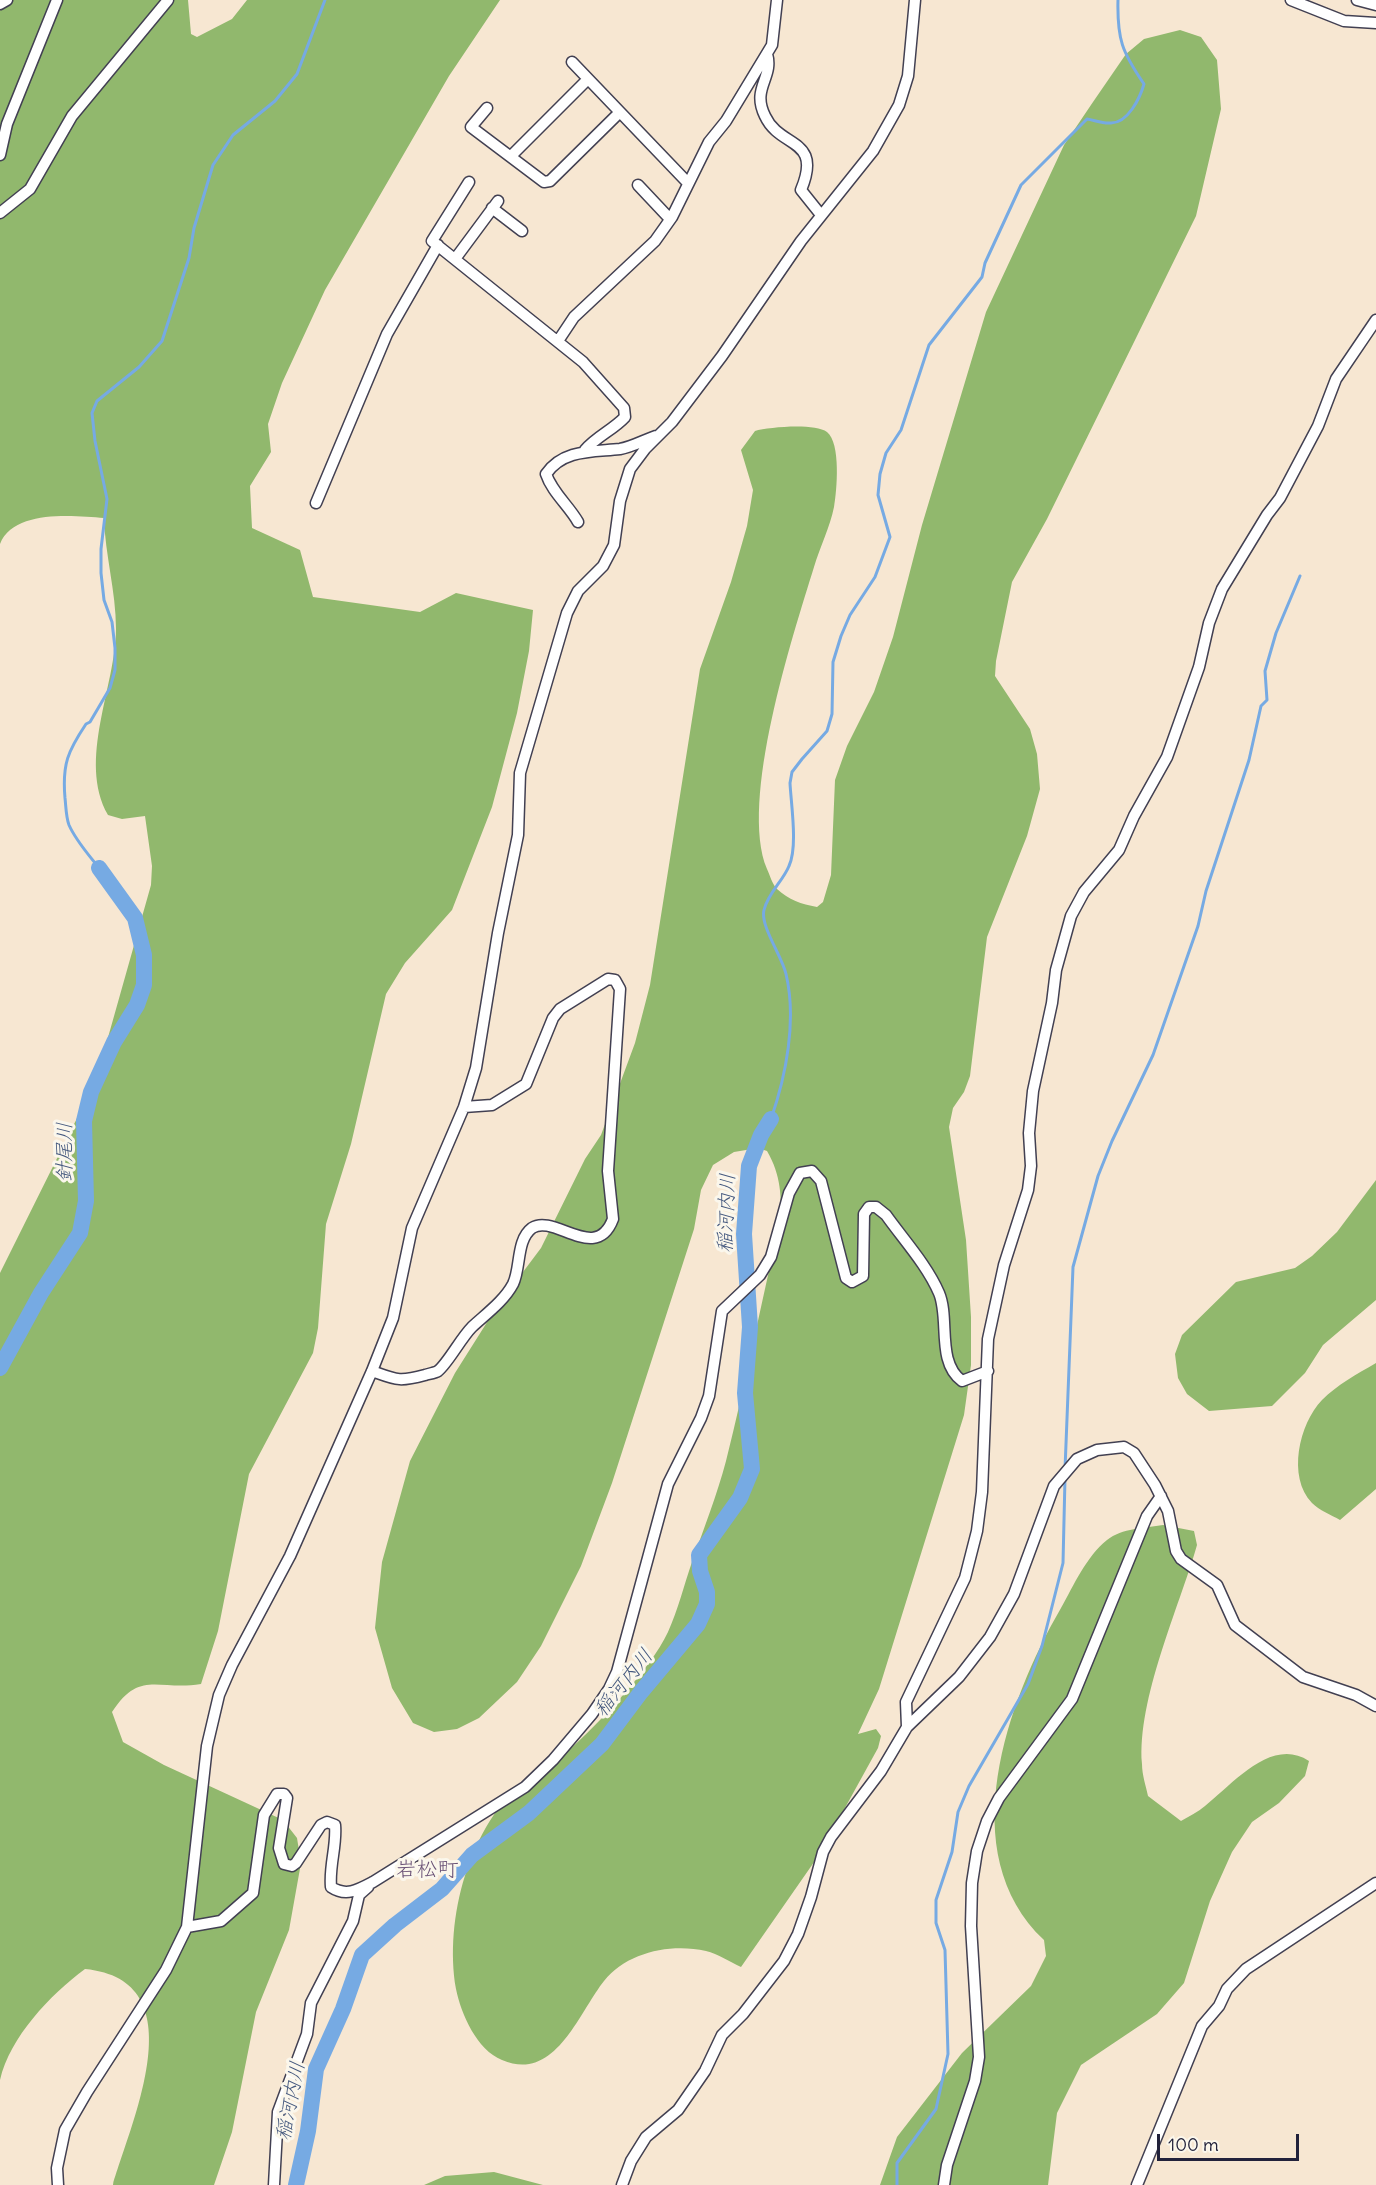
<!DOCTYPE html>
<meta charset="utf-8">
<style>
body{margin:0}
#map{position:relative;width:1376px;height:2185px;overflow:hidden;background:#f7e7d2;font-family:Delius,sans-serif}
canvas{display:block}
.scale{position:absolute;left:1157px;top:2134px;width:142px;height:27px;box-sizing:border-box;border:3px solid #22223b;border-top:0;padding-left:8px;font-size:18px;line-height:21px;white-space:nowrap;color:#22223b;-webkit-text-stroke:4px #fbf7ec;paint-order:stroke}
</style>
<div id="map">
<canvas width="1376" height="2185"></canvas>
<div class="scale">100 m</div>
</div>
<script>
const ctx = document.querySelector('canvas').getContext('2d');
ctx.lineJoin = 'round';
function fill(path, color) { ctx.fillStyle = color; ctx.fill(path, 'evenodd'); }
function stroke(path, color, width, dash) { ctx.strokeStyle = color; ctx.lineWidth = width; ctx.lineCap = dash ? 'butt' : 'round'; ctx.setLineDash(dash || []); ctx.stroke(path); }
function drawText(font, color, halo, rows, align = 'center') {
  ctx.font = font + ' Delius,"Klee One",sans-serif'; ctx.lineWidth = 6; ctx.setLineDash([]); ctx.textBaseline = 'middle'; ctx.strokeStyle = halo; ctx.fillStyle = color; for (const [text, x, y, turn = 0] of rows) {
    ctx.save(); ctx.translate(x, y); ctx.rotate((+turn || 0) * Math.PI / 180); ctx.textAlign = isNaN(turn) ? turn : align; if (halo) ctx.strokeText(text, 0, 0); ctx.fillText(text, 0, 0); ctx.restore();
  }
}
const forest = new Path2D(`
 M0 0H188L191 34 197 37 232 19 247 0H500L449 76 325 290 282 383 268 424 271 452 250 486 252 528 300 550 313 597 420 612 456 593 533 610 529 651 517 713 492 807 452 910 405 963 386 994 351 1144 326 1224 318 1328 313 1353 249 1474 218 1631 201 1684C158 1691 140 1669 112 1712L123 1742 164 1765 283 1820 297 1838 301 1863 289 1930 256 2012 232 2132 214 2185H113C131 2122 198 1980 85 1969 50 1995 10 2037 0 2080V1273L96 1080 151 885 152 866 145 816 122 819 108 815C77 760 116 686 116 629 116 591 105 555 104 518 74 516 14 509 0 544Z
 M1180 30 1201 37 1217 60 1221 109 1196 216 1047 519 1012 582 996 661 995 676 1030 729 1037 754 1040 789 1027 836 987 937 970 1076 964 1092 953 1108 949 1127 966 1240 971 1317V1365L964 1415 879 1689 858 1734 876 1729 881 1736 878 1748 819 1855 741 1967C730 1962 718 1954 706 1951 671 1943 627 1952 604 1981 578 2014 555 2083 502 2060 477 2050 461 2014 456 1989 444 1919 469 1826 526 1779 539 1768 555 1762 568 1751 599 1723 650 1670 668 1632 678 1610 684 1585 692 1562 704 1528 717 1495 726 1461 746 1382 761 1302 780 1224 782 1197 781 1175 767 1151L758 1148 734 1152 713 1165 701 1190 694 1229 612 1483 581 1566 541 1646 517 1682 479 1718 457 1729 434 1732 413 1723 392 1688 375 1628 382 1562 410 1461 455 1373 496 1308 541 1248 585 1159 601 1135 635 1043 650 985 700 669 731 582 747 526 753 490 741 450 755 431C769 427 815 423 827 432 841 443 837 491 834 507 830 527 820 547 814 567 792 638 739 801 767 869 770 875 772 884 777 889 789 900 801 904 817 907L823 902 831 875 835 780 847 746 874 692 893 637 922 525 986 312 1064 145 1093 102 1126 54 1144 39Z
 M1376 1180V1300L1323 1345 1305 1373 1272 1406 1209 1411 1187 1394 1178 1378 1175 1354 1182 1335 1236 1282 1295 1268 1312 1256 1337 1232Z
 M1376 1363V1489L1340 1520C1331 1515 1319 1510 1312 1503 1287 1477 1299 1424 1322 1400 1337 1385 1357 1374 1376 1363Z
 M1163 1525 1194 1531 1197 1545C1179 1608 1137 1699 1142 1764 1142 1775 1146 1786 1148 1796L1181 1821C1189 1816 1198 1812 1205 1806 1232 1785 1271 1736 1309 1761L1305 1776 1279 1803 1252 1822 1232 1852 1210 1901 1184 1983 1157 2014 1081 2065 1057 2113 1048 2185H880L897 2137 962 2053 1031 1986 1046 1956 1044 1940C952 1853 1007 1701 1061 1608 1074 1585 1086 1557 1107 1540 1122 1528 1145 1528 1163 1525Z
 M494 2172 543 2185H424L445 2176Z`);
const stream = new Path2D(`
 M99 868C89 855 76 841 69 825 66 817 66 807 65 798 62 764 68 751 86 724L90 722 110 688 115 670V648L112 622 104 600 101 573V549L107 499 95 441 92 413 97 401 139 367 162 341 189 258 194 228 213 165 233 135 275 101 297 74 325 0
 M771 1119C786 1076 797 1020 786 974 782 956 760 926 764 910 768 893 783 881 789 866 798 847 791 804 790 783L792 772 802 759 827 731 832 714 833 662 841 636 850 615 875 577 890 537 878 495 880 474 886 453 901 430 929 345 982 277 985 263 1021 185 1087 119C1094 120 1103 124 1111 123 1128 123 1140 98 1144 84 1122 52 1117 39 1118 0
 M1065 1469 1073 1267 1098 1176 1112 1141 1153 1055 1198 926 1206 891 1249 760 1261 706 1267 700 1265 671 1276 633 1300 576
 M897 2185V2163L936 2109 948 2054 945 1950 936 1923V1900L952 1852 958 1812 969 1786 1028 1684 1042 1646 1063 1563 1065 1478`);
const river = new Path2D(`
 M0 1368 41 1293 80 1233 86 1201 84 1121 91 1092 114 1042 137 1005 144 985V955L135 918 99 868
 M296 2185 308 2131 316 2069 343 2009 362 1955 395 1925 442 1889 472 1855 529 1813 602 1744 641 1692 698 1624 707 1604V1592L700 1571 699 1555 740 1498 752 1469 745 1393 750 1327 744 1234 749 1166 761 1135 771 1119`);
const minor = new Path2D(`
 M1291 0 1344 21 1376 23
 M1357 0 1376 5
 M0 4 7 0
 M767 54C774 78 751 88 765 116 780 149 823 137 801 190L821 215
 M572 62 687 182
 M487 108 471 127 544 182 550 181 619 113
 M0 155 7 124 57 0
 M511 156 587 80
 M469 182 432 241 583 362 624 408 625 417C613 430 597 436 585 450
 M638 185 670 219
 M492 208 522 231
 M0 213 30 189 72 116 168 0
 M455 259 498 201
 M558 341 574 317 655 241 672 217 709 142 726 121 772 45 777 0
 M316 503 387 334 438 245
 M578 522C569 506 552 492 546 474 563 449 593 452 620 449 632 447 644 440 656 436
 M372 1371C397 1380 399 1382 425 1375 428 1374 435 1373 438 1371 448 1363 461 1338 472 1327 486 1314 504 1301 513 1284 521 1268 516 1240 532 1228 554 1213 596 1264 613 1219L608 1171 620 989 615 980 608 979 560 1009 553 1018 526 1084 492 1105 464 1107
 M907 1727 906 1702 965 1578 977 1531 982 1492 988 1339 1004 1265 1028 1190 1031 1166 1029 1133 1033 1091 1052 1003 1056 970 1071 916 1084 892 1119 850 1134 816 1167 757 1199 667 1209 623 1222 589 1267 515 1280 498 1318 426 1336 379 1376 320
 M187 1927 221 1921 253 1893 264 1815 277 1794H284L287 1798 279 1848 284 1864 292 1866 296 1863 321 1825 327 1822 335 1825C337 1846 329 1865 331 1887 346 1897 358 1890 373 1882L525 1787 553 1760 592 1714 609 1689 617 1672 668 1484 701 1418 709 1396 722 1311 760 1275 771 1257 789 1193 800 1173 812 1171 821 1181 846 1278 852 1282 863 1276 864 1214 869 1207H876L886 1215C903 1239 927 1265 939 1293 950 1319 936 1362 962 1381L988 1371
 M58 2185 57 2168 65 2130 87 2092 166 1970 187 1927 207 1746 219 1695 232 1665 290 1556 372 1371 393 1318 412 1228 464 1107 476 1068 498 933 518 835 520 773 567 613 578 591 603 566 614 545 620 501 630 469 645 449 672 422 722 356 801 241 873 151 899 105 908 76 915 0
 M274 2185 278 2112 307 2034 311 2003 353 1921 359 1895 368 1887
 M622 2185 631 2161 646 2137 678 2110 705 2071 722 2035 743 2014 784 1961 798 1934 811 1897 823 1852 831 1837 881 1771 907 1727 959 1677 990 1637 1014 1594 1054 1486 1077 1459 1097 1450 1124 1447 1134 1453 1155 1485 1168 1511 1176 1551 1181 1559 1217 1585 1235 1625 1303 1677 1356 1695 1376 1706
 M944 2185 947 2165 975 2081 979 2057 971 1926 972 1883 977 1851 987 1821 999 1798 1072 1699 1147 1516 1161 1496
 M1137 2185 1202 2026 1219 2006 1227 1989 1246 1969 1376 1883`);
const waterNames = [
 ["針尾川",65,1152,-90],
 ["稲河内川",727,1213,-88],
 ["稲河内川",624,1683,-51],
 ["稲河内川",291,2101,-79]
];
const quarterNames = [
 ["岩松町",427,1870]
];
fill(forest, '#91b86d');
stroke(stream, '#76aae3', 3);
stroke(river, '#76aae3', 16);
stroke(minor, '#424052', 13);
stroke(minor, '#fff', 10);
drawText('italic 20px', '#44587e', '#fbf7ec', waterNames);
drawText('21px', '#695175', '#fbf7ec', quarterNames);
</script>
